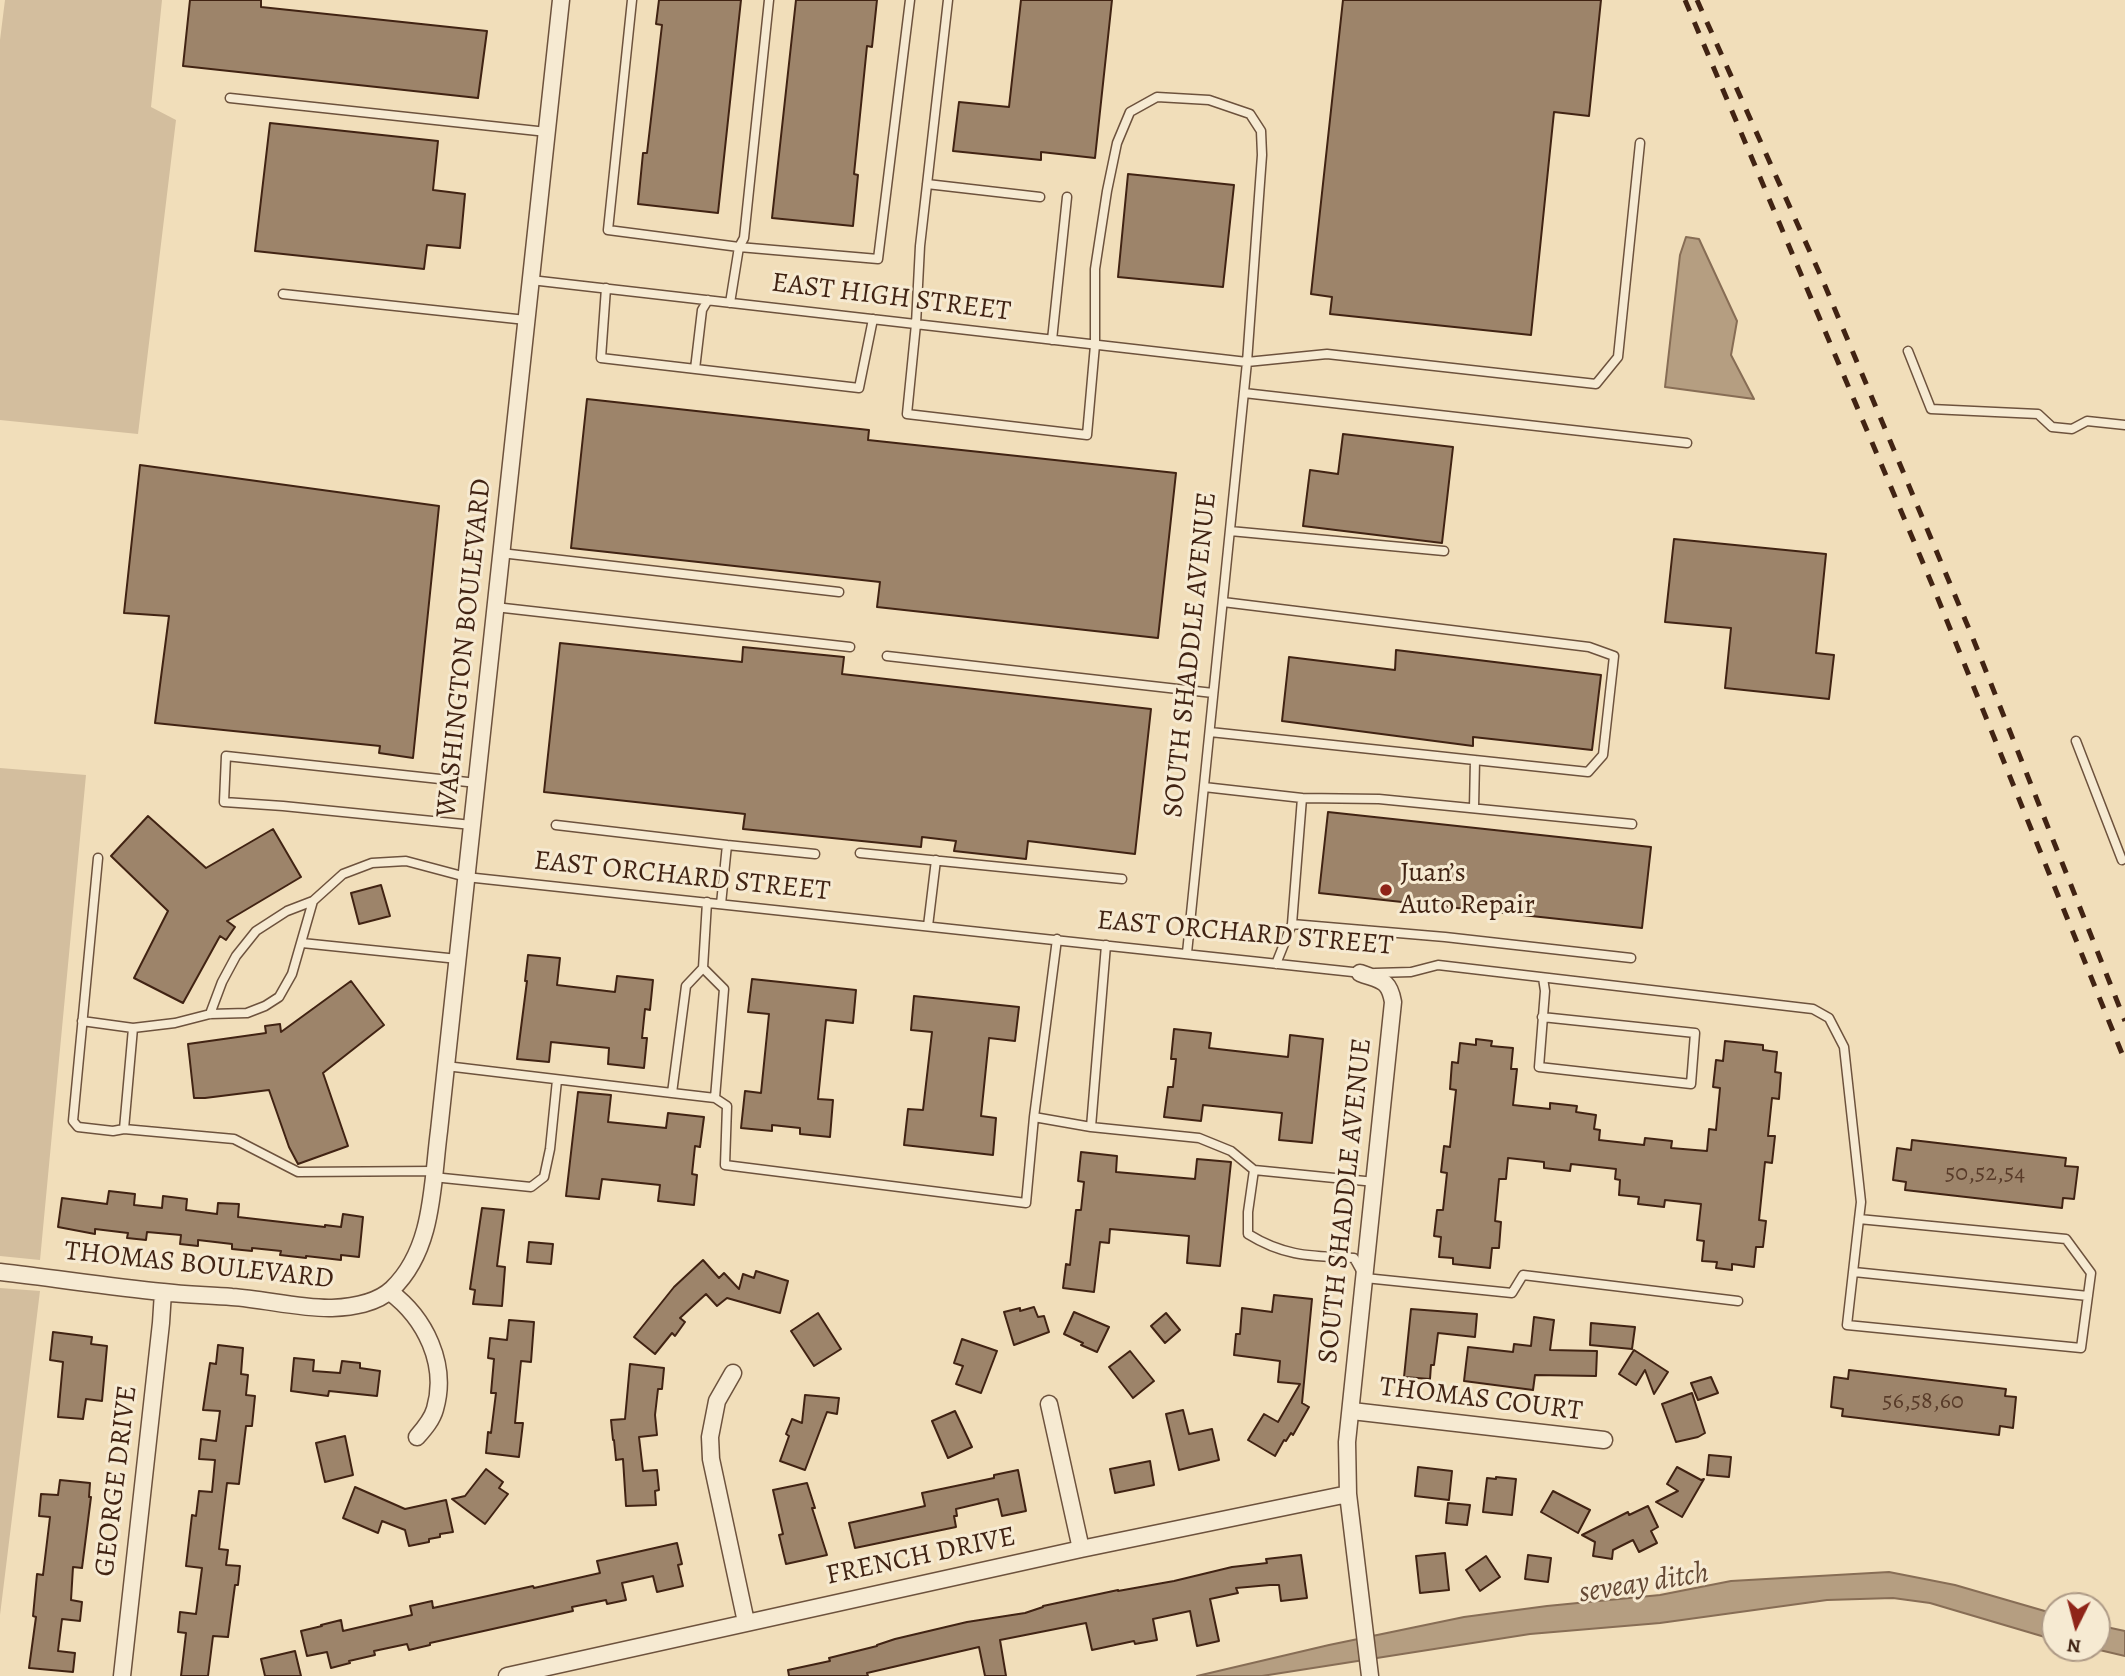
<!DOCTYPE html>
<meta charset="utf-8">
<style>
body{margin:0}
#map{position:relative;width:2125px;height:1676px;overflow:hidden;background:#f1deba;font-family:Alegreya,serif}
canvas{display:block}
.north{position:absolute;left:2041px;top:1592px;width:70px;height:70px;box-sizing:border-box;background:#f6ead2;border:2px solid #ae9a86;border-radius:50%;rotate:186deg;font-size:19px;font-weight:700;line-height:28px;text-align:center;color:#412313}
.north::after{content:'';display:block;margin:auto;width:24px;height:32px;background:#8f2418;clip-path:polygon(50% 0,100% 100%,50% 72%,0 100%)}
</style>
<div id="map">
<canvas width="2125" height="1676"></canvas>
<div class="north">N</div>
</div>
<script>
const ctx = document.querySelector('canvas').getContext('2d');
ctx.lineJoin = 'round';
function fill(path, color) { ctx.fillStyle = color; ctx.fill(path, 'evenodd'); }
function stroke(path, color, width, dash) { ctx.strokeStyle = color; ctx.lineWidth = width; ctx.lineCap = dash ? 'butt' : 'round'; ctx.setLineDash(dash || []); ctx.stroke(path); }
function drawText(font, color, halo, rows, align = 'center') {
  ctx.font = font + ' Alegreya,serif'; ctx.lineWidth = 6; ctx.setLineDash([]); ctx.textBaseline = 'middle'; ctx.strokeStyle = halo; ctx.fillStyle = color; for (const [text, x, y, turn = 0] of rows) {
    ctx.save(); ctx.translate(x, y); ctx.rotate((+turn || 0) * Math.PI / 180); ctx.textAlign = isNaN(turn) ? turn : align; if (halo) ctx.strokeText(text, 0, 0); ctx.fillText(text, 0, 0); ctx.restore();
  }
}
const green = new Path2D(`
 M5 0H162L151 107 176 120 138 434 0 420V40Z
 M0 768 86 775 40 1260 0 1256Z
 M0 1288 40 1291 0 1615Z`);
const water = new Path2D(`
 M1686 237 1699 239 1737 321 1731 355 1754 399 1665 387 1680 255Z
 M1889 1572 1955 1585 2055 1614V1640L1930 1603 1893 1598 1827 1600 1660 1623 1530 1634 1262 1676H1197L1329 1645 1464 1617 1547 1606 1660 1595 1731 1581Z
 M2097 1625 2125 1631V1656L2091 1648H2097Z`);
const building = new Path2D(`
 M190 0H261V7L487 31 478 98 183 66Z
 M659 0H741L718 213 638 204 643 153H647L662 25 656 24Z
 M796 0H877L872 47 867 46 854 174 858 175 853 226 772 218Z
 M1021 0H1112L1095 158 1041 152V160L953 151 959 102 1009 107Z
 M1343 0H1601L1589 116 1554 112 1531 335 1330 314 1332 297 1311 294Z
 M270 123 438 141 433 190 465 194 460 248 427 245 424 269 255 251Z
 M1128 174 1234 185 1223 287 1118 277Z
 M587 399 869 430 868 440 1176 473 1158 638 877 607 880 582 571 548Z
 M1343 434 1453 447 1442 543 1303 526 1310 470 1338 474Z
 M140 465 439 506 413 758 379 753 380 746 155 723 169 616 124 613Z
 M1674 539 1826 554 1816 653 1834 655 1829 699 1725 688 1731 628 1665 622Z
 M560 643 742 662 743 647 844 657 842 674 1151 709 1135 854 1028 841 1026 859 954 851 956 841 922 837 921 847 743 829 745 814 544 792Z
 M1396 650 1601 675 1592 750 1473 737V746L1282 721 1289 657 1395 670Z
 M1328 812 1651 847 1642 928 1319 893Z
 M148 816 206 868 273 829 301 877 227 921 235 927 226 940 220 936 183 1003 134 978 168 911 111 856Z
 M381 885 390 916 359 924 351 893Z
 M528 955 560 958 557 985 615 992 617 976 653 980 650 1010 645 1009 642 1038H647L644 1068 608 1064 609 1048 551 1042 549 1062 517 1059 527 981H525Z
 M752 979 856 990 853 1023 826 1020 818 1099 833 1100 830 1137 800 1134V1128L772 1125V1131L741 1128 745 1091 761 1093 769 1014 748 1012Z
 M351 981 384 1025 323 1073 348 1146 298 1164 289 1147 269 1090 205 1098H194L188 1044 266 1033 265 1026 280 1024 281 1032Z
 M914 996 1019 1007 1015 1041 989 1038 981 1116 996 1118 993 1155 904 1145 908 1109 923 1110 932 1032 911 1030Z
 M1174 1029 1211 1033 1209 1048 1288 1057 1290 1035 1323 1039 1312 1143 1279 1140 1282 1113 1203 1105 1201 1121 1164 1117 1168 1087H1173L1176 1059H1171Z
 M1476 1039 1492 1041 1491 1046 1513 1048 1511 1069H1517L1513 1105 1550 1109V1103L1577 1106 1576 1112 1596 1115 1594 1129 1600 1130 1599 1140 1644 1145 1645 1138 1672 1141 1671 1148 1707 1151 1709 1129 1716 1130 1720 1088 1713 1087 1716 1060 1723 1061 1725 1041 1763 1045V1050L1777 1052 1775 1072 1781 1073 1779 1099 1772 1098 1768 1136H1775L1772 1163 1765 1162 1759 1220 1766 1221 1763 1247H1756L1754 1267 1732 1264V1270L1716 1268 1717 1262 1702 1261 1704 1241 1697 1240 1701 1204 1665 1200 1664 1207 1638 1204 1639 1197 1619 1195 1620 1180 1615 1179 1616 1169 1571 1164 1570 1171 1544 1168V1162L1508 1158 1506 1179H1499L1495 1221 1501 1222 1499 1248H1492L1490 1268 1453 1264V1258L1439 1257 1441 1237 1434 1236 1437 1210H1443L1447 1173 1441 1172 1444 1146 1450 1147 1456 1090 1450 1089 1452 1062 1458 1063 1460 1043 1476 1045Z
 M578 1092 611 1095 608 1122 666 1128 668 1113 704 1117 700 1147 695 1146 692 1174 697 1175 694 1205 658 1201 660 1185 602 1179 599 1199 566 1196Z
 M1912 1140 2066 1158 2065 1166 2078 1167 2074 1199 2063 1198 2062 1208 1905 1190 1906 1182 1893 1180 1897 1148 1911 1150Z
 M1081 1152 1117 1156 1116 1172 1195 1179 1197 1159 1231 1162 1220 1266 1187 1263 1189 1236 1110 1229 1109 1243 1100 1242 1094 1292 1063 1288 1066 1264 1070 1265 1076 1210H1081L1084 1182 1078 1181Z
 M109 1191 135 1194 134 1205 162 1208 163 1196 187 1199 186 1210 217 1214 218 1203 239 1204 238 1217 325 1227V1225L341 1227 343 1214 363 1217 359 1257 341 1255V1260L306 1256V1258L280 1255 281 1251 252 1248V1251L232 1249V1244L198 1240V1246L180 1244 181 1235 147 1232 146 1240 127 1238 128 1233 95 1229V1234L58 1227 62 1198 107 1204Z
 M482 1208 504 1210 497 1266 505 1267 502 1306 473 1304 475 1290 470 1289Z
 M529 1242 553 1244 551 1264 527 1262Z
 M703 1260 719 1278 724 1273 739 1289 743 1274 754 1278 756 1271 788 1281 780 1313 727 1298 717 1306 706 1294 680 1318 685 1322 675 1336 672 1333 655 1354 634 1337 674 1287Z
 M1274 1295 1312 1299 1302 1403 1309 1407 1293 1435 1291 1433 1286 1441 1284 1440 1275 1456 1248 1440 1264 1414 1278 1422 1300 1384 1278 1382 1280 1361 1234 1355 1236 1334H1240L1242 1308 1272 1312Z
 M1034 1307 1038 1317 1044 1316 1049 1332 1014 1345 1004 1312 1020 1308V1311Z
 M1411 1309 1477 1314 1475 1337 1438 1333 1434 1365H1431L1430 1379 1404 1377Z
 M1074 1312 1109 1327 1097 1352 1081 1345 1083 1343 1064 1334Z
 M818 1313 841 1349 814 1366 791 1331Z
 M1166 1313 1180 1330 1165 1343 1151 1326Z
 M1534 1317 1554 1320 1550 1350 1597 1351 1596 1376 1535 1375 1533 1390 1464 1381 1468 1347 1513 1352 1514 1344 1531 1346Z
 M509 1320 534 1322 531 1362 521 1361 515 1423H523L519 1457 486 1453 488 1432 491 1433 496 1393H491L494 1359 488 1358 490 1338 507 1340Z
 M1591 1323 1635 1327 1632 1349 1590 1345Z
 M53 1332 92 1337 91 1344 107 1346 102 1401 86 1399 83 1419 58 1417 63 1362 50 1360Z
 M962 1339 997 1351 981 1393 956 1384 963 1366 954 1363Z
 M218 1345 243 1348 241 1374 248 1375 246 1395 255 1396 252 1426H246L239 1484 227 1483 219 1549 228 1550 226 1565 240 1566 238 1585H235L228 1637 213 1636 208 1676H181L186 1633 178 1632 180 1612 196 1614 202 1568 186 1566 192 1515 196 1516 199 1491 212 1492 215 1460 199 1459 201 1439 216 1441 220 1411 203 1410 210 1363 216 1364Z
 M1634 1350 1668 1372 1654 1394 1645 1370 1636 1385 1619 1374Z
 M1130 1351 1154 1381 1133 1398 1109 1367Z
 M294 1358 314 1360 313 1371 340 1373 342 1361 360 1363V1368L380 1371 377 1396 329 1391 328 1396 291 1391Z
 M630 1364 664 1368 662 1389H658L655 1415 657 1435 639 1437 643 1471 657 1470 659 1490 655 1491 656 1505 626 1506 623 1459 616 1460 614 1440H613L611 1420 625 1419Z
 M1849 1370 2006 1389 2005 1396 2016 1397 2013 1428 2000 1426 1999 1435 1842 1416 1843 1409 1831 1407 1834 1377 1848 1379Z
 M1711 1377 1718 1393 1698 1400 1691 1383Z
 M1692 1393 1705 1433 1698 1437 1676 1442 1662 1404Z
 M805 1395 839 1398 837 1414 827 1412 805 1470 780 1461 789 1436 786 1434 792 1419 802 1423Z
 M1183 1410 1189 1434 1212 1429 1219 1460 1179 1470 1166 1414Z
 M955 1411 972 1447 948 1458 932 1421Z
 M345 1436 353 1475 325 1482 316 1443Z
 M1709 1455 1731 1457 1729 1477 1707 1475Z
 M1150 1461 1154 1485 1115 1493 1110 1469Z
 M1418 1467 1452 1471 1449 1500 1415 1496Z
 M1677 1467 1701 1480 1704 1479 1682 1517 1656 1502 1678 1491 1667 1484Z
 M486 1469 503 1482 499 1488 508 1494 485 1524 452 1499 465 1496Z
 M1018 1470 1026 1511 1002 1516 998 1499 956 1509 957 1516H954L956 1527 855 1548 849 1523 925 1506 922 1493 994 1478V1475Z
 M1496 1477 1516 1479 1512 1515 1483 1512 1487 1478 1496 1479Z
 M60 1480 90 1483 89 1497H91L82 1568 73 1567 71 1600 82 1602 80 1621 62 1619 58 1651 75 1653 73 1672 29 1668 36 1617 33 1616 37 1574 43 1575 50 1517 39 1516 41 1494 58 1495Z
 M807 1483 815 1508H812L827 1555 786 1564 779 1535 783 1534 773 1490Z
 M355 1487 405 1509 446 1500 453 1532 440 1534V1537L429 1539V1542L409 1546 405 1530 382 1521 378 1533 343 1518Z
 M1553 1491 1590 1510 1578 1533 1541 1512Z
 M1448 1503 1470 1505 1467 1525 1446 1523Z
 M1648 1506 1658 1527 1651 1531 1657 1543 1639 1552 1633 1540 1613 1550 1612 1559 1593 1556 1595 1542 1582 1535 1628 1512 1629 1515Z
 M677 1543 682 1564 678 1565 683 1586 657 1592 653 1576 622 1583 626 1600 607 1604 606 1600 572 1607 573 1611 430 1643V1645L409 1650 407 1644 374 1651 375 1655 349 1661 350 1663 331 1668 327 1652 307 1656 301 1631 322 1626 321 1625 341 1620 343 1631 412 1615 410 1606 432 1601 433 1608 533 1586 534 1588 600 1573 597 1561Z
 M1445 1553 1449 1590 1420 1593 1416 1556Z
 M1301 1555 1307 1598 1281 1601 1279 1585H1270L1236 1588 1238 1593 1210 1599 1219 1641 1197 1646 1190 1611 1153 1619 1157 1640 1135 1644 1134 1641 1092 1650 1086 1623 1000 1640 1006 1676H985L979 1647 867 1673 868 1676H789L788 1670 830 1661 829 1658 877 1646V1645L895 1639 967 1622 1025 1613 1043 1607V1606L1118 1590V1591L1174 1581 1232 1567 1267 1563 1266 1559Z
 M1528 1555 1551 1558 1548 1582 1525 1579Z
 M1486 1556 1500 1577 1480 1591 1466 1570Z
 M295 1651 301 1676H265L261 1659Z`);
const lane = new Path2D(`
 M632 0 608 230 739 247 878 259 910 0
 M948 0 920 246 916 324 907 414 1087 435 1095 345V269L1107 191 1117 143 1130 112 1157 97 1209 100 1250 114 1261 131 1262 155 1247 362 1187 953
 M230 98 547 132
 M927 184 1040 197
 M531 280 1247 362 1327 354 1596 384 1618 357 1640 143
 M606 288 601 358 859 388 873 319
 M283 294 526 320
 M730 303 739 247 744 238 769 0
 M1052 340 1067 197
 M1908 351 1931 409 2038 414 2052 427 2072 429 2087 421 2125 425
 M695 369 702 310 708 300
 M1244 393 1687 443
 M1230 531 1444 551
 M501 553 839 592
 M495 607 850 647
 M887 656 1213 693
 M1210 732 1588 772 1603 755 1614 656 1589 647 1223 602
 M2076 741 2122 860
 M1204 787 1302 798
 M1474 808 1475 760
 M472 825 283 806 224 802 226 756 477 783
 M556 825 727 845
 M860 853 1122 879
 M98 858 73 1121 78 1127 113 1131 124 1129 133 1028 175 1023 210 1014 247 1013 265 1006 279 997 292 974 313 901
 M707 902 703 968 724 989 715 1098 727 1106 725 1165 1026 1203 1034 1117 1057 939
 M721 904 727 845 815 854
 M1292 924 1302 798 1379 799 1632 824
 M928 926 936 860
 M302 943 458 959
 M1276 964 1292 924 1445 937 1631 958
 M1375 973 1411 972 1438 965 1813 1009 1829 1018 1844 1047 1861 1202 1859 1219 2066 1239 2091 1273 2081 1348 1847 1325 1859 1219
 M210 1014 222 982 236 956 256 931 287 911 313 901 343 874 372 863 406 861 466 877 1362 973
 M1542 1017 1695 1033 1691 1084 1539 1067 1545 991 1543 978
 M82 1021 133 1028
 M446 1066 672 1093 686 986 703 968
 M672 1093 715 1098
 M1034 1117 1091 1127 1199 1138 1231 1151 1254 1170 1248 1212V1234C1285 1257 1312 1256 1354 1258L1365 1278 1512 1293 1523 1275 1738 1301
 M1091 1127 1106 945
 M124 1129 234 1139 298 1172 434 1171
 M1254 1170 1375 1182
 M433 1177 531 1187 544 1177 550 1149 557 1080
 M1854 1272 2088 1296`);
const street = new Path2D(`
 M1360 973C1381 981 1389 979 1393 1002L1347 1442 1348 1494 1370 1676
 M0 1272C54 1278 109 1287 163 1292 186 1295 209 1295 232 1297 263 1299 302 1309 332 1308 352 1307 376 1304 392 1289 434 1249 432 1184 439 1131L561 0
 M390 1292C425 1318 448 1364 435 1409 432 1420 424 1429 417 1437
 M733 1373 717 1401 710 1437 711 1459 746 1622
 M1049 1404 1081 1549
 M1352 1411 1604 1440
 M122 1676 161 1323 163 1292
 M507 1676 1081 1549 1348 1494`);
const rail = new Path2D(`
 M1685 0 1934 589 2125 1061
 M1697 0 1823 281 1972 636 2125 1021`);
const markers = [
 [1386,890,7,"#8f2418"]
];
const numberNames = [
 ["50,52,54",1985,1174],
 ["56,58,60",1923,1402]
];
const streetNames = [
 ["EAST HIGH STREET",891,298,7],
 ["WASHINGTON BOULEVARD",465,648,-84],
 ["SOUTH SHADDLE AVENUE",1191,655,-84],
 ["EAST ORCHARD STREET",682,877,6],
 ["EAST ORCHARD STREET",1245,934,5],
 ["SOUTH SHADDLE AVENUE",1346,1201,-84],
 ["THOMAS BOULEVARD",199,1266,6],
 ["THOMAS COURT",1481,1400,7],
 ["GEORGE DRIVE",117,1481,-83],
 ["FRENCH DRIVE",921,1557,-12]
];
const poiNames = [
 ["Juan’s",1400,874],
 ["Auto Repair",1400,906]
];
const waterNames = [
 ["seveay ditch",1644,1584,-9]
];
fill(green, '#d3be9e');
fill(water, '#b59e81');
stroke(water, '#876d55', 2);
fill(building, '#9d846a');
stroke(building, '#412313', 2);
stroke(lane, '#6d523d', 11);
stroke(street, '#6d523d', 19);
stroke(lane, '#f6ead2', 8);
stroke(street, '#f6ead2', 16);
stroke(rail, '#412313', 5, [12, 12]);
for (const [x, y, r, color] of markers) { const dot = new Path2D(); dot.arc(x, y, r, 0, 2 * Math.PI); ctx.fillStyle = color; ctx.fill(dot); stroke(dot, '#f6ead2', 2.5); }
drawText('24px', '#583b29', null, numberNames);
drawText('28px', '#412313', '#f6ead2', streetNames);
drawText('28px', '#412313', '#f6ead2', poiNames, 'left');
drawText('italic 30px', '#644834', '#f6ead2', waterNames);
</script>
